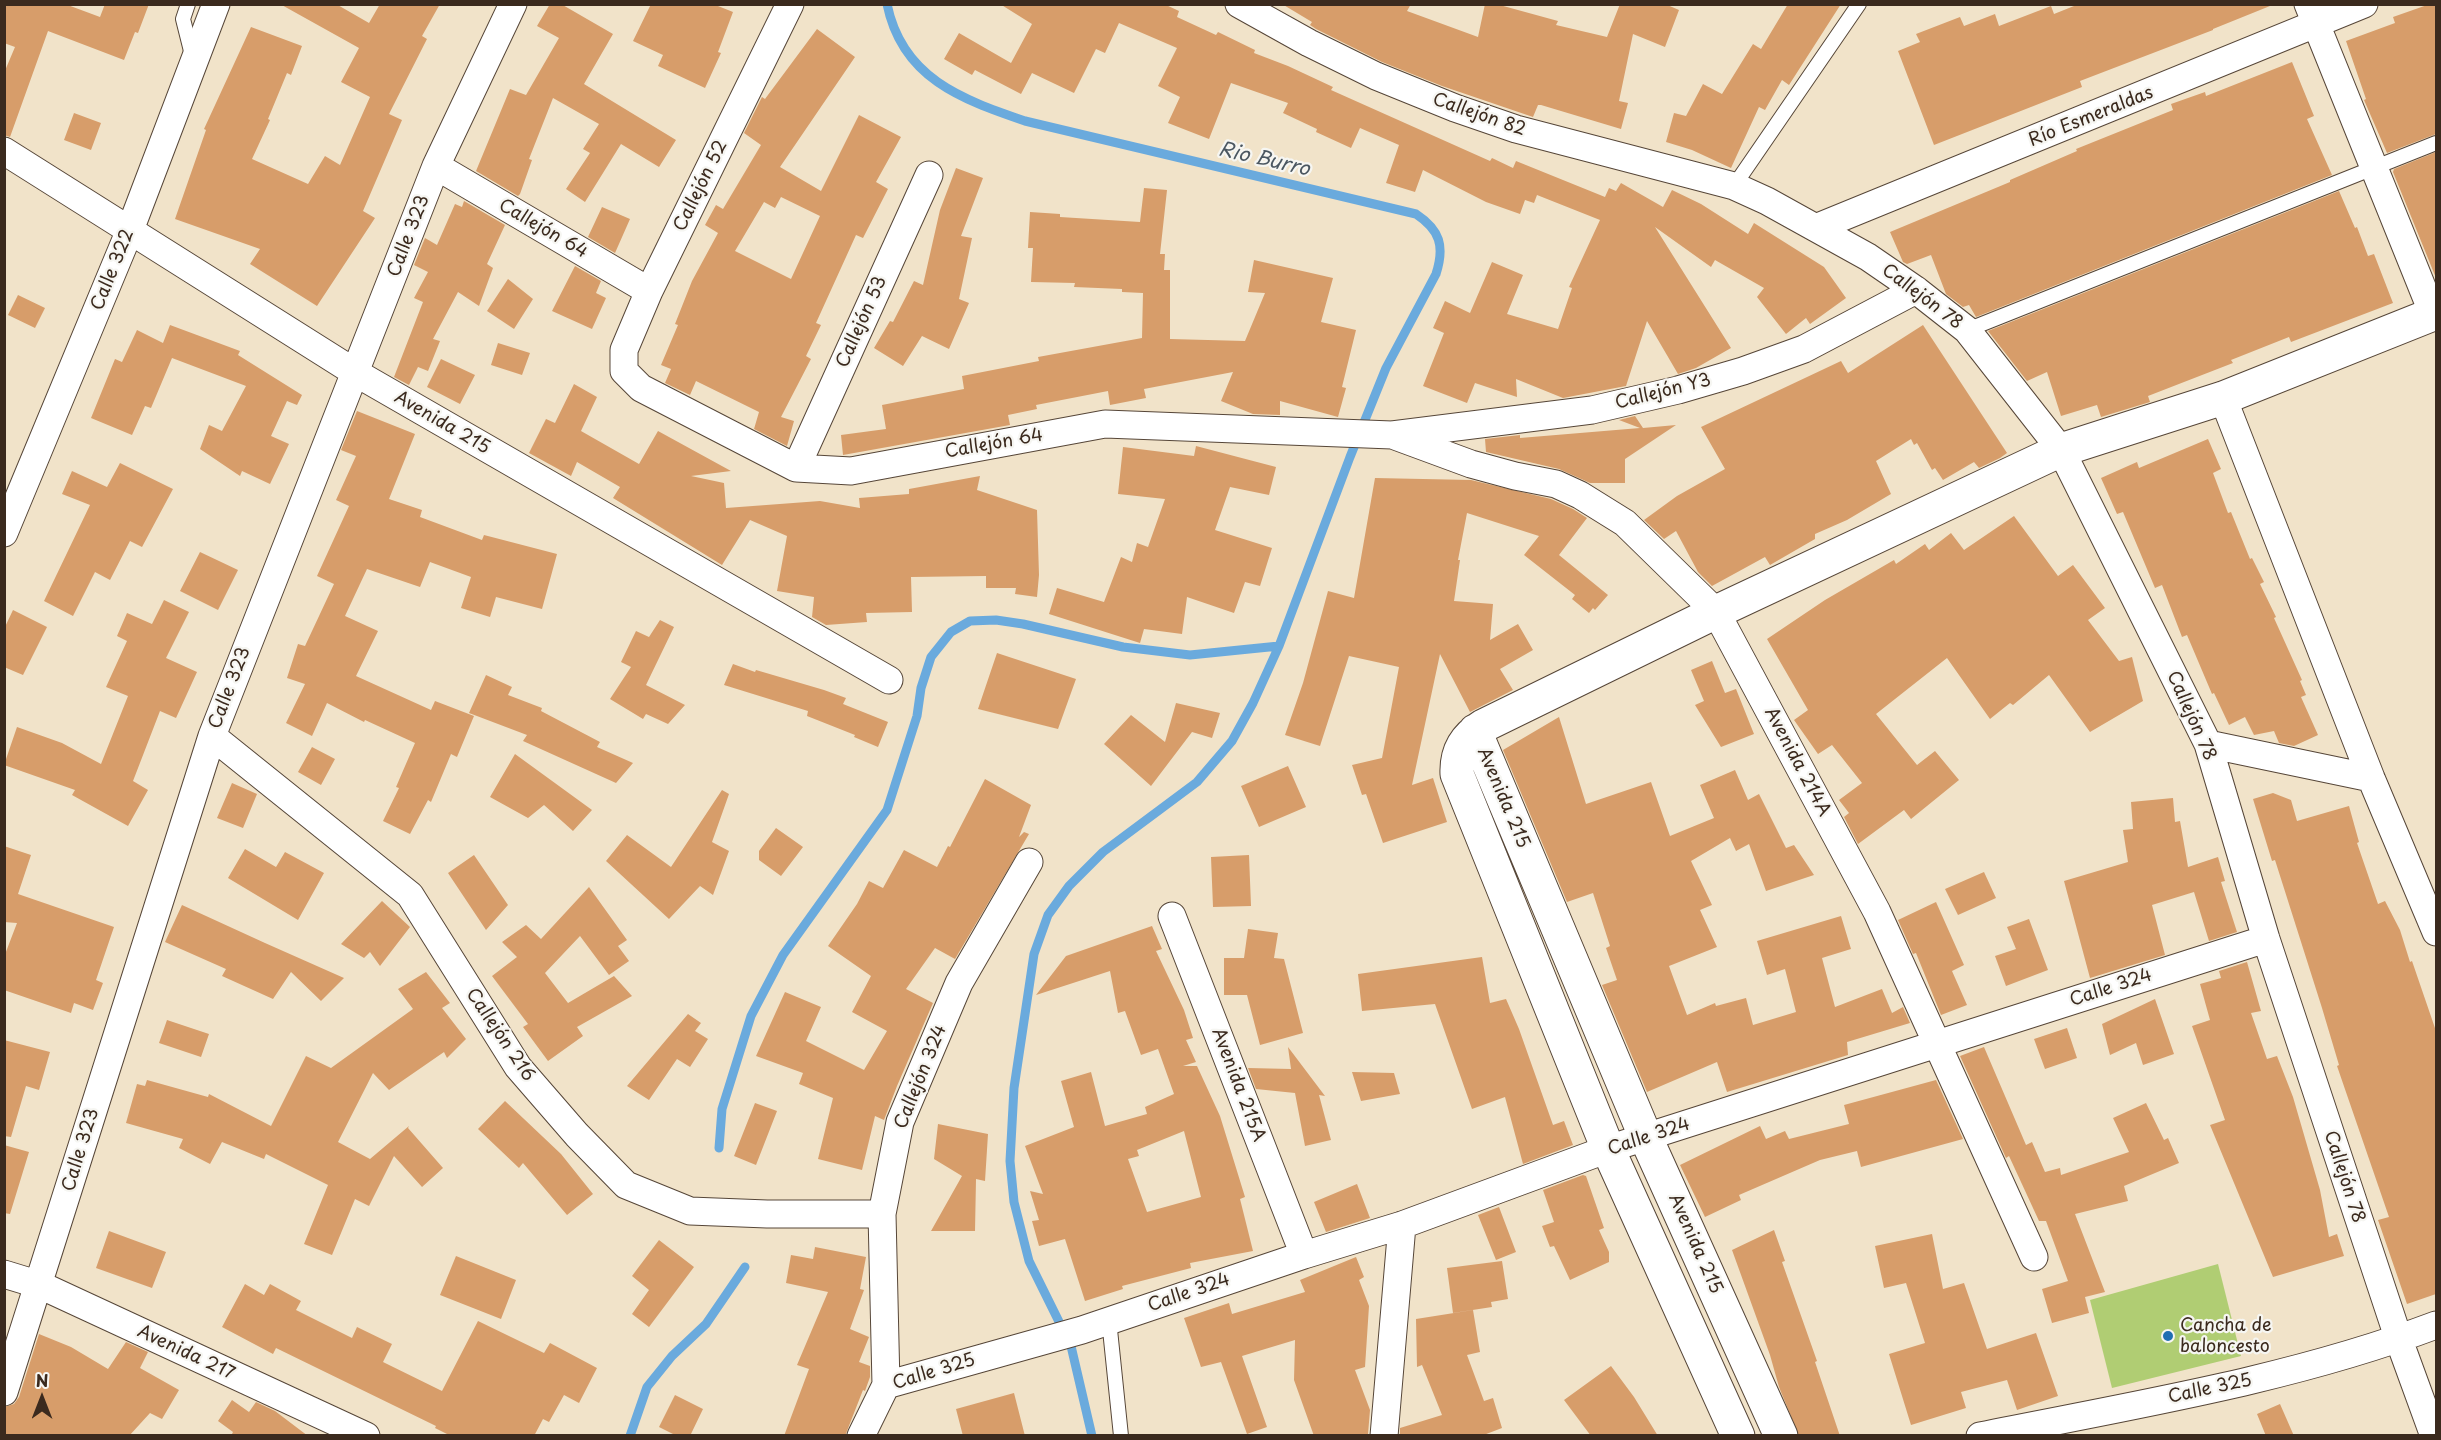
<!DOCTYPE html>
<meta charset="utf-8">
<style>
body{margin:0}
#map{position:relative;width:2441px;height:1440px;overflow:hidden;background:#f1e3c9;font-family:"Playpen Sans",sans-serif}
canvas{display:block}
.frame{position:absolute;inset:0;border:6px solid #3b2a1e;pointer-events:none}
.north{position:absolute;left:12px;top:1368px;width:60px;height:60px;-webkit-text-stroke:4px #f6f6f2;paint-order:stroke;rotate:0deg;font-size:16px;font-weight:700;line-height:24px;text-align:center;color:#3b2a1e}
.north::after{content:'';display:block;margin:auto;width:21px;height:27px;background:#3b2a1e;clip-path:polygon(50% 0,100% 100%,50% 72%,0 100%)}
</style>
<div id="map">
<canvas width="2441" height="1440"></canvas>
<div class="frame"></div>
<div class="north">N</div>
</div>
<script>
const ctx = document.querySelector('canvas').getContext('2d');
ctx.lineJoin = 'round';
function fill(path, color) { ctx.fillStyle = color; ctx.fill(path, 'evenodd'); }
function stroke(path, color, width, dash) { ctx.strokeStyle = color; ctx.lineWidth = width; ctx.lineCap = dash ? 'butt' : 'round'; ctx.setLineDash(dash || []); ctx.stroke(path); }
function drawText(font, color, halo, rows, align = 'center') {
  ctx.font = font + ' "Playpen Sans",sans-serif'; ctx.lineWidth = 4.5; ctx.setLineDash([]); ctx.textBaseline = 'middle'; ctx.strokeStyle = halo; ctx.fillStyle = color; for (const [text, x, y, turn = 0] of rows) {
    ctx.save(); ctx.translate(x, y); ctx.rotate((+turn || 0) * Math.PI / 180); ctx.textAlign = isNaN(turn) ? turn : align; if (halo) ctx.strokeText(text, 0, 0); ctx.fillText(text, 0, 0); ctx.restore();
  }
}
const green = new Path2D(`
 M2218 1264 2241 1356 2112 1388 2090 1300Z`);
const stream = new Path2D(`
 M887 4C902 78 961 99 1025 121L1416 214C1440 230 1445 246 1436 274L1386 368 1350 457 1279 646 1253 703 1232 741 1197 782 1103 852 1069 886 1048 915 1034 954 1014 1088 1010 1161 1014 1202 1029 1261 1071 1346 1092 1436
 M719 1148 722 1109 751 1016 783 955 887 810 917 716 921 688 931 657 951 632 970 621 996 620 1023 624 1123 647 1190 655 1279 646
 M630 1436 647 1387 672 1356 706 1324 745 1267`);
const building = new Path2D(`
 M4 4H65L100 17 105 4H149L138 33 135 32 124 60 48 31 10 137 4 135V73L15 47 4 43Z
 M280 4H336L369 23 380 4H440L422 36 427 39 389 114 402 120 363 211 375 218 317 306 250 264 260 249 175 219 206 130 204 129 251 27 302 46 291 75 287 73 268 119 270 120 252 159 308 184 325 156 340 165 370 97 341 82 359 48Z
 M550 4H561L613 34 584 84 676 140 659 167 621 144 585 202 566 189 590 153 583 149 599 124 553 98 529 159 532 160 520 194 518 196 476 171 510 89 526 95 559 38 537 26Z
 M651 4H713L733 12 718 52 721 53 705 88 658 66 663 55 633 41Z
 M1000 4H1164L1179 11 1177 17 1216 35 1218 32 1255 50 1254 53 1288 66 1333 87 1331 90 1490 161 1492 158 1513 168 1516 161 1605 197 1609 188 1616 191 1621 183 1663 207 1672 190 1701 204 1748 234 1754 223 1824 267 1846 298 1810 324 1806 318 1786 334 1757 297 1764 288 1715 260 1711 267 1655 227 1731 348 1696 368 1678 374 1647 321 1626 386 1563 398 1516 379 1517 397 1475 383 1467 403 1423 386 1444 333 1433 328 1445 301 1470 313 1492 262 1523 275 1507 314 1558 329 1572 288 1569 287 1600 220 1537 195 1534 203 1525 200 1520 214 1486 202 1423 170 1415 192 1386 183 1399 145 1360 128 1351 148 1316 132 1317 129 1283 113 1288 103 1231 83 1209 139 1168 123 1180 97 1158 86 1177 48 1119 23 1105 53 1096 49 1074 93 1032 73 1021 94 975 70 972 75 944 59 959 33 1011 63 1032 24Z
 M1282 4H1411L1407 11 1478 37 1485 4H1496L1558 21 1556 25 1607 37 1620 4H1665L1679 10 1665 47 1633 34 1619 101 1628 103 1621 129 1541 105H1538L1533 117 1442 86 1382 62 1316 29 1310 25 1312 22Z
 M1788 4H1841L1789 85 1782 80 1765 110 1759 107 1731 168 1692 150 1666 142 1674 113 1686 116 1703 84 1722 94 1753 44 1761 49Z
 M2079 4H2270V6L2213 29V30L2080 81 2082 87 1934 145 1898 51 1920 42 1916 34 1960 17 1964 26 1995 14 1999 26 2051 6 2054 14Z
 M2430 4H2436V134L2387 153 2364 100 2366 99 2346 41 2395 23 2393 17Z
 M817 29 855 57 780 167 821 191 859 115 901 137 876 182 888 189 863 238 856 235 816 323 821 325 806 356 811 359 781 417 794 421 787 446 754 429 759 412 696 381 690 395 665 383 671 369 661 365 678 325 675 324 692 281 718 233 705 225 716 205 723 209 761 145 744 133 762 97 765 99ZM781 197 820 216 791 279 735 251 764 202 775 208Z
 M2292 62 2314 116 2307 119 2332 175 1976 317 1969 305 1963 307 1946 294 1931 255 1907 264 1903 262 1890 232 2010 182V180L2077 151 2076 149 2173 110 2171 104 2205 92 2206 96Z
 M74 113 101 123 91 150 64 140Z
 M2436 152V278L2393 172 2394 169Z
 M956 168 983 178 961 236 972 238 959 299 969 303 949 349 922 336 903 366 874 348 890 321 893 322 914 281 923 285 940 210Z
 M1144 188 1167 190 1160 254H1165L1164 270H1170V339L1245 341 1265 293 1248 292 1254 260 1333 278 1321 322 1356 330 1342 387 1346 388 1338 417 1280 401V415L1253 414 1221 401 1233 372 1144 389 1146 398 1110 405 1108 391 1036 405 1037 409 1008 415 1010 425 843 455 841 435 886 429 882 405 964 389 962 376 1039 361 1038 357 1142 338 1143 293 1122 292V289L1074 287 1075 283 1031 282 1033 248H1028L1030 212 1060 214V217L1140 222Z
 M2339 191 2355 228 2357 227 2368 256 2374 254 2393 303 2291 342 2289 337 2231 360 2233 363 2148 396 2150 402 2101 417 2097 405 2061 416 2047 372 2027 381 1988 331Z
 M464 201 505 225 487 264 493 268 479 306 458 292 433 339 440 341 428 371 418 367 409 385 394 377 423 302 414 298 428 272 414 265 425 238 437 245 455 204 462 207Z
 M602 207 630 219 615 253 588 237Z
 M575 266 601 281 596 293 606 298 592 329 552 311Z
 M508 279 533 299 514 329 487 311Z
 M18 295 45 308 35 328 8 315Z
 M170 325 240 351 238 355 302 395 297 405 287 401 271 436 289 444 270 484 242 471 240 476 200 449 209 425 222 431 246 386 172 358 151 408 145 406 132 435 91 418 115 359 122 362 137 330 163 343Z
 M1923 325 2007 453 2000 458 1979 468 1974 462 1943 480 1935 468 1932 470 1917 443 1914 445 1911 439 1876 461 1891 494 1847 520 1815 534V539L1770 565 1765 557 1712 586 1698 572 1676 531 1664 539 1644 520 1677 496 1725 469 1701 427 1841 361 1848 373Z
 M498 343 530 353 522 375 491 365Z
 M441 359 475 375 460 404 427 387Z
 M574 384 597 397 581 431 639 464 658 431 731 471 691 476 724 483 726 508 820 501 860 508 859 498 909 494V489L980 476 977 490 1037 510 1039 575 1037 597 1015 594 1016 588H986V576L911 577 912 612 866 613 867 622 826 625 812 617 814 597 777 591 787 536 750 520 722 565 613 498 620 487 577 462 571 476 529 453 546 419 555 423Z
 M357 411 415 434 389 499 422 510 420 517 482 540 484 535 557 554 542 609 496 597 490 617 461 608 471 577 430 562 420 587 367 569 345 616 378 631 356 676 431 710 435 701 474 716 457 757 451 754 431 802 428 800 410 834 383 821 399 788 396 787 415 743 365 720 364 722 327 703 312 736 286 723 305 684 287 678 298 644 305 646 334 584 317 576 349 506 336 500 356 456 341 450Z
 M1635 416 1643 428 1676 425 1625 459V483H1590L1559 469 1486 452 1485 439 1520 435V438L1640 428 1619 420Z
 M2208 439 2221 469 2213 473 2228 513 2231 512 2250 559 2252 558 2264 582 2260 584 2276 617 2274 618 2302 680 2300 681 2306 695 2301 697 2318 735 2294 746 2279 743 2274 731 2254 735 2245 717 2229 725 2214 693 2212 694 2187 635 2182 637 2162 585 2155 588 2123 512 2117 514 2101 478 2137 462 2139 468Z
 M1196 446 1276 467 1269 495 1230 487 1215 530 1272 548 1260 586 1245 582 1234 613 1187 597 1182 634 1144 629 1140 643 1049 614 1057 588 1104 602 1121 557 1132 562 1137 543 1148 547 1165 499 1118 494 1123 447 1194 456Z
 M120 463 173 489 142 547 130 541 110 580 95 572 73 616 44 601 90 505 62 494 72 471 107 487Z
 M1375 478 1471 480 1551 499 1573 509 1587 518 1559 555 1608 595 1595 610 1593 608 1589 613 1572 599 1575 595 1524 555 1539 536 1467 513 1458 560H1460L1454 601 1493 604 1490 640 1518 624 1533 650 1500 669 1513 690 1470 712 1440 654 1412 785 1433 778 1447 822 1383 843 1366 794 1362 795 1352 765 1382 758 1399 667 1349 656 1320 746 1285 735 1303 683 1328 591 1354 598Z
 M2014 516 2058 576 2073 565 2105 608 2088 620 2119 661 2132 657 2143 701 2090 732 2049 675 2013 705 2010 703 1990 719 1947 658 1876 714 1917 765 1935 751 1959 780 1911 819 1904 810 1858 844 1844 817 1849 813 1839 800 1862 783 1832 745 1818 754 1794 720 1808 710 1767 639 1825 600 1894 560 1896 564 1925 544 1929 550 1951 533 1964 550Z
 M200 552 238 570 218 610 180 591Z
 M164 600 189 612 166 658 197 672 176 718 160 711 133 781 148 790 128 826 72 795 75 790 4 765 17 727 62 743 101 764 128 696 106 687 127 641 117 636 127 613 152 624Z
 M13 610 47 627 23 675 4 667V629Z
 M660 620 674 627 646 685 685 705 668 724 646 714 643 719 610 699 631 667 621 662 636 631 649 637Z
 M997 653 1076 679 1058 729 978 709Z
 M1712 661 1725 693 1736 689 1754 734 1721 747 1695 705 1704 701 1691 670Z
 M733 664 755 672 756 670 824 690 846 698 843 704 888 722 878 747 854 737 855 735 807 716 808 711 724 685Z
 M486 675 512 687 508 695 542 708 541 711 600 742 597 747 633 763 616 783 523 741 527 735 469 713Z
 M1176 703 1220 713 1212 738 1192 732 1151 786 1104 744 1131 715 1165 742Z
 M1559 717 1586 804 1651 782 1670 836 1714 818 1700 785 1735 770 1748 800 1759 794 1786 848 1794 845 1814 875 1766 891 1749 844 1736 851 1730 838 1691 861 1712 905 1700 910 1717 947 1669 966 1687 1015 1715 1003 1716 1006 1746 998 1753 1025 1796 1012 1785 969 1767 975 1757 941 1841 916 1851 949 1822 958 1835 1007 1882 989 1892 1013 1903 1007 1910 1023 1847 1042 1848 1055 1727 1092 1717 1062 1647 1092 1602 985 1617 980 1606 948 1610 946 1593 893 1567 902 1503 750Z
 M312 747 335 759 321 785 298 772Z
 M515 754 592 810 573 831 544 805 528 818 490 797Z
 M1288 766 1306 807 1259 827 1241 786Z
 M985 779 1031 805 1019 837 1024 832 1029 834 955 959 935 948 906 989 933 1003 897 1086 884 1120 875 1116 862 1170 818 1159 833 1098 799 1084 803 1073 756 1056 785 992 821 1007 806 1041 864 1070 887 1031 852 1012 871 976 828 946 857 904 869 881 883 888 904 850 937 867 948 846 950 847Z
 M232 783 257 794 243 828 217 818Z
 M722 790 729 794 712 842 729 851 713 895 700 886 669 919 606 861 627 835 671 867Z
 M2273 793 2291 800 2297 821 2349 806 2359 842 2357 843 2378 904 2385 901 2400 930 2410 962 2412 961 2436 1031V1294L2407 1304 2378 1220 2389 1217 2337 1066 2339 1065 2322 1008 2275 860 2272 861 2253 799Z
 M2173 798 2175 822 2180 821 2188 867 2218 857 2225 881 2221 882 2237 932 2209 941 2194 892 2152 905 2165 955 2090 978 2064 881 2128 862 2123 830 2133 829 2131 802Z
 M776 828 803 847 781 876 759 860V851Z
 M4 846 31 855 18 894 114 927 96 980 103 983 93 1010 74 1003 71 1013 4 990V957L17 923 4 922Z
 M245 849 276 867 285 852 324 873 298 920 228 878Z
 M474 855 508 905 486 930 448 873Z
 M1249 855 1251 906 1213 907 1211 857Z
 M1984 872 1996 898 1958 915 1945 889Z
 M589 887 627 940 618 946 629 961 609 975 580 936 545 973 568 1003 614 976 632 996 577 1027 583 1036 548 1061 523 1027 528 1024 492 976 517 957 502 942 526 925 541 939Z
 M382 901 410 927 380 966 370 952 364 958 341 944Z
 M1936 902 1964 965 1952 971 1967 1005 1941 1015 1916 953 1913 954 1898 920Z
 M182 905 265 943 344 978 321 1001 291 972 273 999 222 976 226 969 165 942Z
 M2029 919 2048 970 2006 986 1995 956 2016 949 2007 927Z
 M1152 926 1162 949 1156 951 1184 1010 1193 1038 1186 1040 1196 1062 1183 1066H1197L1220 1116 1245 1197 1240 1199 1253 1251 1190 1263 1191 1268 1122 1286 1123 1289 1085 1301 1065 1239 1039 1246 1032 1221 1039 1220 1030 1191 1043 1194 1025 1146 1074 1127 1061 1081 1091 1072 1105 1126 1147 1114 1145 1107 1174 1094 1158 1049 1141 1055 1125 1011 1118 1013 1110 971 1036 995 1066 956ZM1184 1131 1201 1197 1147 1212 1128 1159 1139 1156 1137 1150Z
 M1248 929 1278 933 1274 958 1284 959 1303 1033 1260 1045 1247 995H1224V958H1244Z
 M1482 957 1490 1003 1506 999 1519 1029 1553 1125 1564 1121 1573 1145 1523 1164 1505 1097 1472 1109 1435 1004 1362 1011 1358 974Z
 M2247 962 2261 1011 2251 1013 2267 1059 2277 1056 2293 1097 2320 1190 2329 1237 2337 1234 2344 1256 2273 1277 2210 1125 2225 1120 2192 1026 2210 1020 2200 984 2221 978 2219 971Z
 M426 972 450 1003 442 1008 466 1039 447 1058 444 1052 389 1090 373 1073 338 1142 370 1159 409 1126 408 1128 443 1168 422 1187 394 1156 369 1206 355 1199 332 1255 304 1244 328 1185 266 1154 264 1159 222 1142 210 1164 179 1148 183 1139 126 1123 137 1084 145 1086 147 1080 208 1097 209 1094 271 1126 306 1056 331 1068 413 1009 398 989Z
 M2155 999 2174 1054 2143 1065 2136 1043 2110 1055 2102 1024Z
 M688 1014 701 1023 695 1031 708 1039 690 1067 677 1059 649 1100 627 1086Z
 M167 1020 209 1034 201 1057 159 1043Z
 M2067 1028 2077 1058 2045 1069 2034 1039Z
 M4 1040 50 1052 39 1090 26 1086 11 1137 4 1136Z
 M1288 1047 1325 1096 1319 1095 1331 1140 1305 1146 1295 1093 1256 1089 1248 1068 1291 1069Z
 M1984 1047 2026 1145 2032 1142 2045 1172 2060 1168 2061 1175 2129 1152 2113 1118 2146 1103 2164 1140 2168 1138 2179 1163 2124 1186 2128 1201 2075 1214 2105 1292 2085 1297 2089 1313 2052 1323 2042 1289 2068 1281 2046 1221H2039L2009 1156 2006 1158 1960 1056Z
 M1352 1072 1394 1073 1400 1094 1361 1101Z
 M1936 1080 1963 1139 1861 1167 1857 1151 1820 1160 1739 1195 1741 1200 1705 1217 1680 1165 1760 1126 1766 1139 1785 1131 1789 1139 1849 1124 1844 1105Z
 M505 1101 561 1154 593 1194 567 1215 523 1163 519 1168 478 1129Z
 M755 1103 777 1111 756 1165 734 1156Z
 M938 1124 988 1134 985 1181 976 1179 975 1231H931L962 1176 934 1159Z
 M4 1145 29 1152 10 1214 4 1213Z
 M1583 1175 1586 1176 1604 1228 1599 1230 1609 1252V1262L1570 1280 1554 1246 1550 1247 1542 1226 1554 1222 1543 1190Z
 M1357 1184 1370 1218 1326 1232 1314 1202Z
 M1499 1207 1516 1252 1496 1260 1478 1215Z
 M1774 1230 1785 1261 1782 1262 1817 1361 1815 1362 1840 1436H1799L1779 1387 1770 1355 1732 1250Z
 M109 1231 166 1252 152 1288 96 1268Z
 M1932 1234 1943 1289 1964 1283 1987 1349 2036 1333 2058 1396 2017 1410 2007 1380 1961 1392 1966 1408 1911 1425 1889 1354 1925 1343 1906 1283 1884 1288 1875 1246Z
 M659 1240 694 1267 649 1327 632 1314 649 1290 632 1276Z
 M815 1247 866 1257 860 1289 864 1290 850 1329 869 1337 859 1362 870 1366V1377L865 1391 863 1390 845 1436H784L809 1369 797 1365 828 1292 786 1283 791 1255 813 1259Z
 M456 1256 516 1280 501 1319 440 1295Z
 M1356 1257 1364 1277 1359 1280 1369 1306 1365 1367 1355 1370 1370 1410 1368 1434 1314 1436 1294 1380 1295 1340 1242 1356 1267 1427 1247 1434 1221 1362 1201 1367 1184 1318 1229 1303 1232 1314 1305 1292 1300 1280Z
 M1502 1261 1508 1299 1491 1302 1492 1307 1453 1313 1447 1268Z
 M245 1284 264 1295 270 1284 301 1301 296 1310 352 1338 357 1327 392 1344 383 1362 442 1391 478 1321 544 1353 550 1343 597 1368 579 1403 564 1395 549 1422 543 1419 534 1436H451L435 1428 436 1426 276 1348 273 1354 222 1327Z
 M1473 1310 1480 1352 1467 1355 1484 1401 1493 1398 1502 1428 1481 1436H1400V1428L1442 1415 1422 1365 1417 1367 1416 1319Z
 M39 1334 71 1347 108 1369 126 1342 148 1352 140 1368 179 1390 162 1419 150 1413 129 1436H4V1407L14 1404 19 1397Z
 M1611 1366 1634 1397 1658 1436H1591L1564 1400Z
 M1014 1393 1025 1436H963L956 1409Z
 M675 1395 703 1409 690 1436H677L659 1427Z
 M232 1400 249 1412 256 1402 275 1411 308 1436H231L233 1432 218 1421Z
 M2280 1404 2294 1436H2266L2257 1414Z`);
const lane = new Path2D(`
 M188 4 183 19 192 55
 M1734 186 1859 4
 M1967 330 2436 143
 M1109 1320 1121 1436`);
const street = new Path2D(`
 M790 4 649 291 624 350V371L641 388 796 468 851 471 1105 424 1392 435 1592 410 1678 390 1743 371 1804 349 1916 290
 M1239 4 1309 43 1376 76 1455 108 1516 129 1734 186 1767 201 1868 257 1916 290 1967 330 2061 450 2208 744 2266 939 2399 1340 2434 1436
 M2308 4 2433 314
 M4 151 356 373 889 680
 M436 166 649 291
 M1818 227 2364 4
 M2223 398 2371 778 2436 932
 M1395 436 1471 464 1515 476 1556 484 1580 495 1625 523 1716 612 1877 912 2034 1257
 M796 468 929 175
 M4 533 130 230 216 4
 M212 736 410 895 518 1067 577 1135 626 1185 690 1211 767 1214H882
 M2208 744 2371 778
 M1172 916 1304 1255
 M4 1274 40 1285 366 1436
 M886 1385 882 1214 900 1122 959 983 1029 862
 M4 1392 212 736 436 166 513 4
 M861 1436 886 1385 1082 1330 1304 1255 1402 1225 1608 1149 2266 939
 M1384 1436 1402 1225
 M1980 1436C2133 1405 2290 1380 2436 1325`);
const secondary = new Path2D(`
 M1475 731 1646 1138 1781 1436
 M1738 1436 1608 1149 1457 774C1456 753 1465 737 1483 726L1716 612 2061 450 2223 398 2436 313`);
const markers = [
 [2168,1336,6,"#1f6fb2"]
];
const streetNames = [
 ["Callejón 82",1479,115,19],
 ["Río Esmeraldas",2091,117,-22],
 ["Callejón 52",701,186,-64],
 ["Callejón 64",543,229,30],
 ["Calle 323",409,236,-69],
 ["Calle 322",113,270,-68],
 ["Callejón 78",1922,297,37],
 ["Callejón 53",862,322,-66],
 ["Callejón Y3",1663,392,-14],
 ["Avenida 215",442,423,30],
 ["Callejón 64",994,444,-10],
 ["Calle 323",230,688,-69],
 ["Callejón 78",2191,716,66],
 ["Avenida 214A",1797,762,62],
 ["Avenida 215",1503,798,67],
 ["Calle 324",2111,988,-18],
 ["Callejón 216",500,1035,56],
 ["Callejón 324",921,1077,-68],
 ["Avenida 215A",1238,1085,69],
 ["Calle 324",1649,1137,-18],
 ["Calle 323",81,1150,-73],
 ["Callejón 78",2344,1177,72],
 ["Avenida 215",1695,1244,66],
 ["Calle 324",1189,1293,-19],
 ["Avenida 217",186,1353,25],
 ["Calle 325",934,1372,-17],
 ["Calle 325",2210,1389,-12]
];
const poiNames = [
 ["Cancha de",2180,1326],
 ["baloncesto",2180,1347]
];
const waterNames = [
 ["Rio Burro",1264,160,13]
];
fill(green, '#b0cd73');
stroke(stream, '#6aaadd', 9);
fill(building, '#d79d6a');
stroke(lane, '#564638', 16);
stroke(street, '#564638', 29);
stroke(secondary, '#564638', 35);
stroke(lane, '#fff', 14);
stroke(street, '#fff', 27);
stroke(secondary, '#fff', 33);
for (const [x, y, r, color] of markers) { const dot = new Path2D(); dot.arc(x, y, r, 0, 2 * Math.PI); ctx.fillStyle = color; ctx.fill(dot); stroke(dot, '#f6f6f2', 2); }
drawText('18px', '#3b2a1e', '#f6f6f2', streetNames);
drawText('18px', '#3b2a1e', '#f6f6f2', poiNames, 'left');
drawText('italic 20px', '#4b5761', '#f6f6f2', waterNames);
</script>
